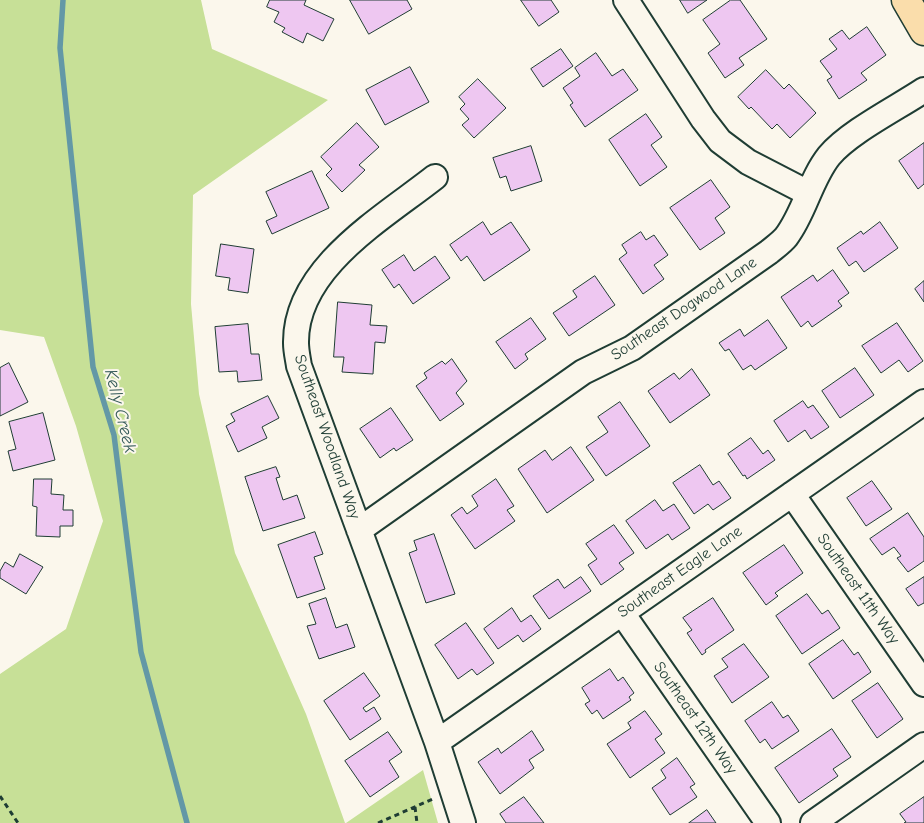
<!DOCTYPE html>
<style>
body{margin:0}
canvas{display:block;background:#fbf7ec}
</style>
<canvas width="924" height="823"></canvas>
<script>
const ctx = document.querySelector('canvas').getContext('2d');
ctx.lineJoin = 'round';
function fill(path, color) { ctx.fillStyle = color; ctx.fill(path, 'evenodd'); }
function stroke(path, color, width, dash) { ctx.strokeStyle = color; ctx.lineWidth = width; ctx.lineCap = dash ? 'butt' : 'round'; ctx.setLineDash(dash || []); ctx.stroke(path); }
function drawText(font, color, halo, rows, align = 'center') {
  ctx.font = font + ' "Comic Neue",sans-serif'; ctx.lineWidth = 4; ctx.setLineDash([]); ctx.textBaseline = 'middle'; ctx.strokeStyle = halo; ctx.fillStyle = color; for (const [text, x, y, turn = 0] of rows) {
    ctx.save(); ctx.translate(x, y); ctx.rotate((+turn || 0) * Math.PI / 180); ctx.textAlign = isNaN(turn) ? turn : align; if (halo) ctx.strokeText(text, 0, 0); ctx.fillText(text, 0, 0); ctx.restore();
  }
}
const green = new Path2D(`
 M0 0H201L212 49 328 100 193 195 191 304 199 394 235 553 306 714 345 823H0V674L66 629 103 521 76 426 44 337 0 330Z
 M423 770 438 823H346Z`);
const stream = new Path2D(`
 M63 0 60 48 93 367 114 435 141 652 187 823`);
const building = new Path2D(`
 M270 0H306L304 5 334 19 323 41 307 33 303 43 282 32 285 28 274 22 279 12 267 7Z
 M350 0H407L412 9 369 34Z
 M521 0H551L559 12 539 26Z
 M680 0H707L688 13Z
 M731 0H740L767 39 739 58 744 65 725 78 708 53 720 44 703 20Z
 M867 27 886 55 861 73 867 80 839 99 827 80 832 77 820 61 837 49 829 39 842 30 849 39Z
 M561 49 573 66 543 87 531 69Z
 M596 53 612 76 623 69 638 90 585 127 570 105 573 103 563 88 580 76 575 68Z
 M410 67 429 102 385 125 366 90Z
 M766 70 784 89 789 84 816 113 790 138 777 124 772 129 751 107 749 109 738 97Z
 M478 79 506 108 474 138 462 125 469 119 460 109 465 104 459 97Z
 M646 114 662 137 651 145 667 167 640 186 609 140Z
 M357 123 379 147 359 165 365 170 342 192 326 175 332 169 321 157Z
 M924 143V184L918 189 899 161Z
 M531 146 542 181 511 191 506 176 500 178 493 158Z
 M312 171 329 208 272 234 266 221 277 216 266 192Z
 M711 180 730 207 715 218 725 233 700 250 670 208Z
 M483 222 491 235 511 222 530 250 484 281 467 256 461 261 450 245Z
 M880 222 898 248 864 272 856 261 849 266 837 248 861 231 863 234Z
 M641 232 646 240 654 235 668 255 654 265 664 279 643 294 619 259 627 253 622 245Z
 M221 244 254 249 248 293 228 290 230 278 216 276Z
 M404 255 414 271 435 256 450 278 413 304 399 284 394 288 382 270Z
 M833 270 849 293 838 301 842 306 812 327 808 321 801 327 781 297 813 275 817 281Z
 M595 276 615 305 569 336 553 313 577 297 573 291Z
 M924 281V302L915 289Z
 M338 302 372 305 370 325 387 326 385 343 375 342 373 374 342 372 344 357H334Z
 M531 318 546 339 525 354 528 359 515 369 496 342Z
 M768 320 787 348 755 370 751 365 743 370 729 349 725 351 719 343 740 329 744 336Z
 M897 323 923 361 908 372 899 360 881 373 862 346Z
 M248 324 251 354H259L262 380 238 382 237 371 219 372 215 327Z
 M452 359 467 381 456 393 464 404 440 421 416 386 427 378 424 373 442 361 445 364Z
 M9 363 28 402 0 416V368Z
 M855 368 874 395 840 418 822 391Z
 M692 369 710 395 670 423 648 391 674 373 679 379Z
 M268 396 279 418 262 427 267 438 238 452 226 426 235 421 231 414Z
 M803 401 808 408 813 405 829 427 811 439 805 430 788 442 774 421Z
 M620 402 650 446 606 476 586 447 608 432 598 417Z
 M391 408 413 440 396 451 394 448 380 458 360 429Z
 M43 413 55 460 13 471 8 451 16 449 9 422Z
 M751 438 763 454 768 450 775 460 747 479 745 475 743 476 728 454Z
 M571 447 594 480 547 513 518 469 545 450 552 460Z
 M700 465 713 485 719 481 731 498 713 510 708 504 694 514 673 483Z
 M276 467 280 477 276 478 283 500 297 495 305 518 263 531 245 477Z
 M34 479H52L51 494 64 495 63 510H73V526H60V537L36 536 37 507 33 506Z
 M496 479 514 506 507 510 515 521 475 549 451 515 462 507 467 514 478 506 472 496Z
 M872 481 892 509 866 526 847 498Z
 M655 500 663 511 674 504 690 528 672 540 668 534 646 549 626 521Z
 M908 513 924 537V561L908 572 897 558 901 556 894 547 882 555 870 539Z
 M614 525 634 553 619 563 624 569 601 585 588 565 597 559 586 544Z
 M315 532 323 554 314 557 325 589 297 598 278 545Z
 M434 534 455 594 426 603 409 553 417 550 414 541Z
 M784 545 803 573 775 593 778 596 766 605 743 573Z
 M20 554 43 567 26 594 0 578V571L5 562 13 567Z
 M581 577 591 591 549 619 533 596 558 579 564 588Z
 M924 577V603L918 606 906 589Z
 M807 594 822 614 828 610 840 628 802 654 776 616Z
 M326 598 336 628 347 624 355 647 319 659 307 626 316 624 309 604Z
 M713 598 734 630 705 650 706 652 702 655 687 633 692 630 683 618Z
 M512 608 521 622 531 615 541 629 523 642 518 635 498 649 484 629Z
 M466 623 494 663 477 675 472 669 458 679 435 645Z
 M843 640 854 655 858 652 871 672 833 699 809 664Z
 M744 644 769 677 732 703 714 676 728 667 722 659Z
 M610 669 618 681 623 677 634 693 629 697 631 700 603 719 597 710 592 714 585 704 590 701 582 688Z
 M364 673 380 696 363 708 366 712 374 707 381 719 350 740 324 701Z
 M878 683 903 719 877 738 852 701Z
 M772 702 783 718 788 715 799 731 772 749 765 739 760 743 745 721Z
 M645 711 662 734 655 739 665 753 630 778 607 744 631 728 628 723Z
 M832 729 851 757 833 769 838 776 799 803 775 768Z
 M532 731 544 750 529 760 534 768 500 794 478 762 498 748 501 753Z
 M388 732 402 752 389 761 399 777 370 797 345 761Z
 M677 758 695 784 690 787 697 797 670 815 652 788 666 778 661 770Z
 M524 797 544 823H506L500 814Z
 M924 797V823H904L906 822 900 814Z
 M707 810 716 823H689Z`);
const path = new Path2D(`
 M0 796 18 823
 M415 807 417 823
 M378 823 435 798`);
const minor = new Path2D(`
 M626 0 703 119 720 141 748 162 808 193
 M435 177C383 218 295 268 296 343 296 351 298 359 299 366L437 742 463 823
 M792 494 924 684
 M359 530 583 372 632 348 769 252C775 247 782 242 786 237 805 212 810 180 829 156 849 132 897 108 924 90
 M622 613 768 823
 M437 742 924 402
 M813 823 924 745`);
const major = new Path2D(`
 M906 0 924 31`);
const streetNames = [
 ["Southeast Dogwood Lane",684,309,-34],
 ["Southeast Woodland Way",327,437,71],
 ["Southeast Eagle Lane",680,572,-35],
 ["Southeast 11th Way",858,589,55],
 ["Southeast 12th Way",695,718,55]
];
const waterNames = [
 ["Kelly Creek",120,411,76]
];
fill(green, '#c7e097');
stroke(stream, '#6398a6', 5.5);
fill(building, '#eec7f1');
stroke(building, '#1f3d34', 1);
stroke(minor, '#1f3d34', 28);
stroke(major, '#1f3d34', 31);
stroke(path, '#1f3d34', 3, [5, 4]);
stroke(minor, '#fbf7ec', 24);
stroke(major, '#faddab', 28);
drawText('16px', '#1f3d34', '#fbf7ec', streetNames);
drawText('italic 18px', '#365b5a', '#fbf7ec', waterNames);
</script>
